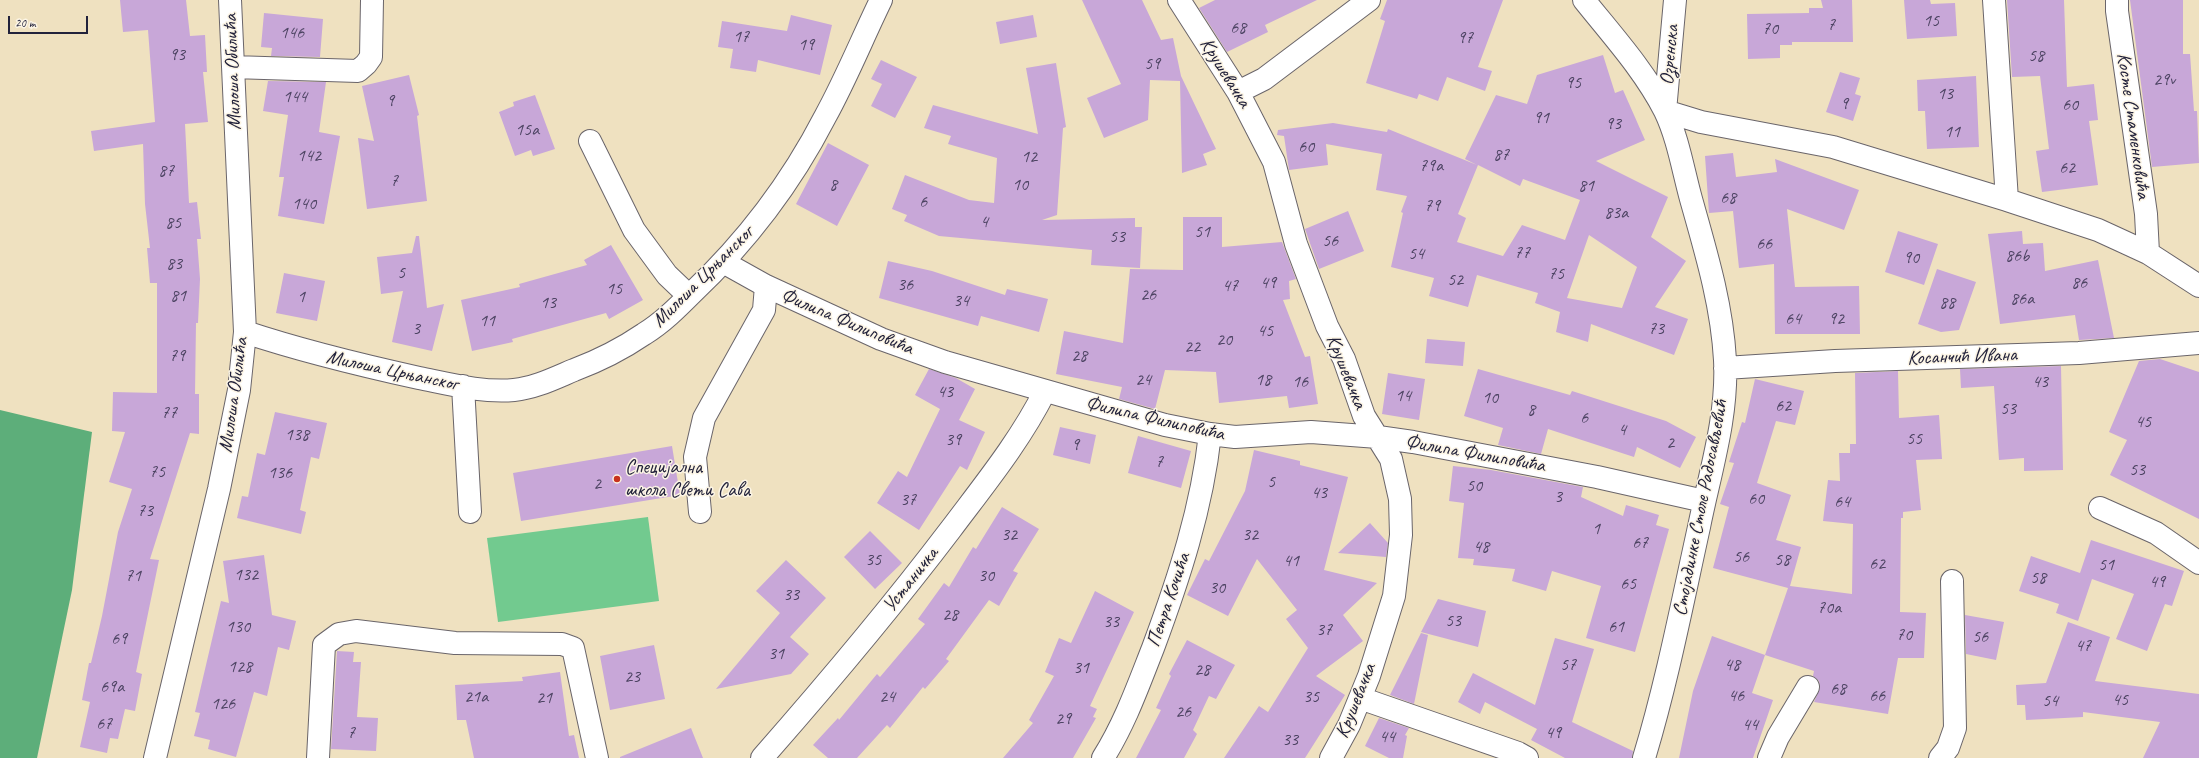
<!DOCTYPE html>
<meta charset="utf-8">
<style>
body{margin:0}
#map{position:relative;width:2199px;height:758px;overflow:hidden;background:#efe1c0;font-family:Caveat,sans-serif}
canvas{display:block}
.scale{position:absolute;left:8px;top:16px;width:80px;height:18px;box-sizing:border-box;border:2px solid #22223b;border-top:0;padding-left:5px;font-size:12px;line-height:14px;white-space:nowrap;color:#22223b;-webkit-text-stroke:3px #fcf5e5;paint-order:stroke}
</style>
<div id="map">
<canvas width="2199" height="758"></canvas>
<div class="scale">20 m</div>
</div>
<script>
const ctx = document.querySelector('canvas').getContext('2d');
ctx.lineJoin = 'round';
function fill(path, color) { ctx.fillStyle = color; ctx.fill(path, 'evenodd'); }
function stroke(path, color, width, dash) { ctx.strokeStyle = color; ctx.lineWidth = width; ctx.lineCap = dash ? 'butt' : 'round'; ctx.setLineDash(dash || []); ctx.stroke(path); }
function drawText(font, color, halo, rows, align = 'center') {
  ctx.font = font + ' Caveat,sans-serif'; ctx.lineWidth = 3; ctx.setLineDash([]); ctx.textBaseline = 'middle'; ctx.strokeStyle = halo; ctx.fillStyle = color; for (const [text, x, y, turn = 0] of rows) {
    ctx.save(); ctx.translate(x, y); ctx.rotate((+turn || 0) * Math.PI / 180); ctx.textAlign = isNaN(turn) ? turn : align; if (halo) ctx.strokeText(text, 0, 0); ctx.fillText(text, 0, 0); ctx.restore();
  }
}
const green = new Path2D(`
 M648 517 659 601 498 622 487 538Z`);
const forest = new Path2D(`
 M0 410 92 432 72 590 37 758H0Z`);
const building = new Path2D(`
 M120 0H186L190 36 205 35 207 72H203L208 122 185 124 189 203 197 202 201 239H197L200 279 198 323H196L195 394H199V434L190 433 150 559 159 560 136 672 142 674 135 711 125 709 118 739 110 738 107 753 80 747 90 702 82 700 89 663H91L102 616 118 532 132 489 109 482 125 432 112 431 113 392 157 393V283H150L147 248H150L145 204 143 144 94 151 91 131 155 122 148 30 123 32Z
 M1082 0H1142L1161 40 1173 38 1181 76 1216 149 1203 154 1207 165 1182 173 1180 81 1150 80 1148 120 1104 138 1087 98 1121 84Z
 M1215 0H1317L1265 25 1268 32 1227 52 1199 8Z
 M1387 0H1503L1478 67 1492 71 1485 91 1447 77 1438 101 1419 94 1417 99 1366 83 1385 21 1380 19Z
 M1821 0H1852L1853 42H1792V45H1780V58L1748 59 1747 14 1809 13V8H1823Z
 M1904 0H1930L1931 4 1955 3 1957 36 1907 39Z
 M2007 0H2064L2067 87 2094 84 2098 120 2089 121 2098 185 2042 192 2036 151 2049 149 2040 76 2012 77Z
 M2130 0H2183V54H2190L2194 111H2197L2199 163 2152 167Z
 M264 13 323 19 320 57 271 56 272 48 261 47Z
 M791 15 832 25 820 75 758 60 756 72 730 68 733 49 718 47 722 21 787 31Z
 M1033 15 1037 37 1000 44 996 22Z
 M1603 55 1615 93 1623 90 1645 140 1596 161 1668 197 1651 237 1686 261 1655 307 1688 319 1674 355 1591 324 1588 342 1556 332 1560 312 1535 303 1538 293 1477 275 1468 307 1429 296 1434 278 1391 267 1403 213 1401 212 1407 196 1376 190 1382 154 1326 144 1328 165 1289 170 1284 136 1277 135 1278 130 1333 123 1387 132 1388 129 1477 165 1465 159 1496 95 1527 104 1537 75ZM1478 165 1520 186 1523 179 1580 200 1565 240 1522 225 1503 256 1457 242 1466 218 1458 214ZM1589 235 1637 267 1622 308 1567 298Z
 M881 60 917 77 895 118 871 106 882 84 871 79Z
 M1056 63 1066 127 1063 128 1057 215 1042 220 1135 218V227H1142L1140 268 1091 265 1092 250 939 236 904 221 907 215 892 209 905 175 969 200 994 203 997 158 948 144 951 136 924 128 933 105 1038 134 1026 68Z
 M1840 72 1860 78 1855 94 1861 96 1853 121 1826 112Z
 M409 75 419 115 417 116 427 201 367 209 358 138 374 141 362 86Z
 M1976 76 1979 147 1927 149 1925 111H1918L1917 80Z
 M268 81 326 82 319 132 340 136 324 224 278 216 284 177H279L288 115 263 111Z
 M535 95 555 149 533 156 531 150 515 156 499 112 514 106 513 102Z
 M828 143 869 165 837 226 796 204Z
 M1733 153 1736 177 1777 172 1775 159 1859 190 1844 230 1787 209 1795 287 1859 286 1860 334H1775L1774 264 1739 268 1733 211 1709 213 1705 156Z
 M1348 211 1364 251 1319 269 1305 229Z
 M1183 217H1222V247L1282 242 1296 279 1289 281 1290 299 1283 300 1305 357 1310 356 1318 404 1289 408 1287 396 1219 403 1216 372 1165 370 1155 409 1119 399 1122 387 1056 374 1064 331 1123 343 1130 269 1183 270Z
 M1898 231 1938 244 1924 285 1885 272Z
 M2022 231 2023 244 2043 243 2045 271 2098 260 2114 338 2079 340 2075 315 2000 324 1988 234Z
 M416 236H419L427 308 444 304 432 351 392 342 403 291 381 294 377 257 412 253Z
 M611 245 643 300 609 319 606 313 512 339 513 342 472 351 461 300 520 287 519 284 587 265 584 260Z
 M888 261 932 271 1005 295 1007 289 1048 299 1039 332 981 316 978 326 879 298Z
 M1937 269 1976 282 1959 330 1941 332 1918 324Z
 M284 273 325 281 317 321 276 313Z
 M1427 339 1465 342 1463 366 1425 363Z
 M2160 359 2199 372V519L2110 475 2127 440 2109 432 2139 361Z
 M2061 366 2063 470 2024 471V458L1999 460 1994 386 1961 388 1960 369Z
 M929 369 956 378 975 389 959 420 985 432 967 470 960 466 919 530 877 503 898 471 907 477 940 409 915 395Z
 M1478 369 1570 395 1572 391 1666 421 1696 437 1680 468 1637 447 1634 457 1548 429 1541 454 1498 445 1503 428 1464 416Z
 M1898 371 1899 418 1939 415 1942 459 1916 460 1921 510 1903 512V518H1901L1900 612 1926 613 1924 658H1898L1888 714 1814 702 1820 688 1819 681 1813 676 1814 671 1765 655 1788 588 1713 568 1729 507 1720 504 1734 463 1729 462 1742 422 1745 423 1755 379 1804 391 1795 425 1776 421 1757 483 1791 495 1776 540 1801 547 1790 586 1852 594 1853 524 1823 521 1828 480 1840 481 1839 453H1850V444H1856L1855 373Z
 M1388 373 1425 379 1419 420 1382 414Z
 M275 412 327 423 319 459 311 457 300 510 306 512 301 534 237 518 242 496 248 497 257 453 265 455Z
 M1060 427 1096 435 1090 464 1053 455Z
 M1138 436 1191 451 1181 488 1128 473Z
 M672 446 680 495 521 521 513 473Z
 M1254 450 1300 461V465L1348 477 1324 570 1377 583 1343 615 1363 641 1316 676 1345 695 1305 758H1224L1259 706 1268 712 1308 648 1286 619 1297 610 1257 559 1228 616 1187 595 1205 559 1209 561 1245 491Z
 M1453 466 1491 470 1583 487 1581 497 1623 516 1626 505 1659 515 1656 525 1669 529 1635 652 1586 638 1601 586 1552 571 1546 591 1512 581 1515 569 1473 565 1474 559 1458 558 1464 503 1449 501Z
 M1002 507 1039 529 1013 571 1018 573 999 606 989 600 946 659 949 661 925 689 923 687 890 728 887 725 857 758H828L813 745 838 718 839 720 877 674 880 677 925 624 918 619 944 583 949 587 973 547 976 549Z
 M1370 523 1388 543 1386 557 1338 553Z
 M870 531 902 563 875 589 844 557Z
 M2091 540 2184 571 2172 606 2165 604 2147 651 2116 639 2134 594 2092 579 2078 621 2056 613 2059 604 2019 591 2031 556 2080 573Z
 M264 555 272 615 296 621 289 650 278 647 267 696 254 692 236 757 208 749 210 740 194 736 200 713 195 712 221 601 229 603 223 561Z
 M786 560 826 598 790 637 809 654 791 674 716 689 780 613 756 591Z
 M1095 591 1134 612 1090 706 1097 709 1093 717 1096 718 1073 758H1003L1033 723 1029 720 1054 676 1045 672 1059 638 1071 643Z
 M1438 599 1486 611 1478 647 1421 632Z
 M1965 615 2004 622 1996 660 1966 654Z
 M2068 622 2110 637 2095 681 2199 694V758H2143L2160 722 2083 712V717L2026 720 2025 705H2017L2016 685 2046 683Z
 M1421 633 1428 635 1414 704 1390 695Z
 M1712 636 1765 655 1752 693 1773 700 1753 758H1679L1693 691Z
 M1555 638 1594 649 1572 722 1633 751 1632 758H1565L1531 740 1537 729 1485 702 1480 714 1458 702 1473 673 1535 705Z
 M1187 640 1235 665 1216 699 1209 696 1193 730 1197 734 1184 758H1136L1161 710 1156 708 1171 676 1169 674Z
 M654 645 665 699 610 710 600 656Z
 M337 651 354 652 353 662H361L357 717 378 718 376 751 331 749Z
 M560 672 569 736 574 735 579 758H474L466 720H457L455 685 523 681 522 677Z
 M1379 718 1409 728 1405 735 1407 736 1403 758H1389L1365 746Z
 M691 728 703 758H620V757Z`);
const minor = new Path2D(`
 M1179 0 1238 92 1274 162 1296 244 1327 326 1344 359 1364 416 1391 459 1400 499 1401 535 1394 596 1369 676 1349 725 1331 758
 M1584 0C1612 35 1644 70 1665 111 1678 138 1683 170 1691 199 1706 252 1722 305 1725 360 1728 417 1710 472 1699 527 1682 604 1667 682 1644 758
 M1994 0 2007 200
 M2117 0V11L2146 214 2148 253
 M233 67 358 71 366 64 371 57 372 0
 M1238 92 1264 79 1369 0
 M1665 111 1701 122 1833 147 2007 200 2098 230 2122 241 2148 253 2199 286
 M1665 111 1675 0
 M590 141 634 230 667 275 689 296
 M723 262 766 286 881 339 945 362 1165 425 1210 434 1235 437 1311 432 1378 437 1413 442 1597 477 1704 501
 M245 332C302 351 360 365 419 378 449 384 483 393 514 390 535 388 555 378 574 370 598 361 622 349 644 334 662 323 677 308 692 293 745 243 791 183 825 117 846 79 862 39 881 0
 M1725 368 1835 361 2079 353 2199 343
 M463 386 470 512
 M2100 508 2156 533 2199 563
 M700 512 695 457 704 418 764 310 766 286
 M1360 698 1518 753 1527 758
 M155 758 219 489 239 390 245 332 230 0
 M318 758 324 645 339 634 356 631 455 643 562 644 573 648 597 758
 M762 758C827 684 891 608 951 529 984 485 1020 441 1045 391
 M1103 758C1125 723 1138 686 1153 648 1179 578 1202 508 1210 434
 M1769 758 1778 737 1808 687
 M1940 758 1948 748 1955 728 1952 581`);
const markers = [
 [617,479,4,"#c8321e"]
];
const numberNames = [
 ["15",1931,21],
 ["7",1831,25],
 ["68",1238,28],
 ["70",1770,29],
 ["146",292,33],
 ["17",741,37],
 ["97",1465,38],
 ["19",806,45],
 ["93",177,55],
 ["58",2036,56],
 ["59",1152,64],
 ["29v",2164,80],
 ["95",1573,83],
 ["13",1945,94],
 ["144",295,97],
 ["9",390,101],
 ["9",1844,104],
 ["60",2070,105],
 ["91",1541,118],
 ["93",1613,124],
 ["15a",527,130],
 ["11",1952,132],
 ["60",1306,147],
 ["87",1501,155],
 ["142",309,156],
 ["12",1029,157],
 ["79a",1431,166],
 ["62",2067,168],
 ["87",166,171],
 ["7",394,181],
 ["8",833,185],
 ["10",1020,185],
 ["81",1586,186],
 ["68",1728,198],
 ["6",923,202],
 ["140",304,204],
 ["79",1432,206],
 ["83a",1616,213],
 ["4",984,222],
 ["85",173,223],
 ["51",1202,232],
 ["53",1117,237],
 ["56",1330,241],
 ["66",1764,244],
 ["77",1522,253],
 ["54",1416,254],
 ["86b",2017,256],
 ["90",1911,258],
 ["83",174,264],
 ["5",401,273],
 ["75",1556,274],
 ["52",1455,280],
 ["49",1268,283],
 ["86",2079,283],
 ["36",905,285],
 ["47",1230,286],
 ["15",614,289],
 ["26",1148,295],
 ["81",178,296],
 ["1",301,297],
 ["86a",2022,299],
 ["34",961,301],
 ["13",548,303],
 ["88",1947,303],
 ["64",1793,319],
 ["92",1836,319],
 ["11",487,321],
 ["3",416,329],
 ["73",1656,329],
 ["45",1265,331],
 ["20",1224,340],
 ["22",1192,347],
 ["79",177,356],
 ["28",1079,356],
 ["24",1143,380],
 ["18",1263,380],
 ["16",1300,382],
 ["43",2040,382],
 ["43",945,392],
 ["14",1403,396],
 ["10",1490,398],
 ["62",1783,406],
 ["53",2008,409],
 ["8",1531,410],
 ["77",169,413],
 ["6",1584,418],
 ["45",2143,422],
 ["4",1622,430],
 ["138",297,435],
 ["55",1914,439],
 ["39",953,440],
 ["2",1670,443],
 ["9",1075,445],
 ["7",1159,462],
 ["53",2137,470],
 ["75",157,472],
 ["136",280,473],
 ["5",1271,482],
 ["2",597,484],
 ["50",1474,486],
 ["43",1319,493],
 ["3",1558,497],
 ["60",1756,499],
 ["37",908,500],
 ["64",1842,502],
 ["73",145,511],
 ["1",1596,529],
 ["32",1009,535],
 ["32",1250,535],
 ["67",1640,543],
 ["48",1481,547],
 ["56",1741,557],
 ["35",873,560],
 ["58",1782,560],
 ["41",1291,561],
 ["62",1877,564],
 ["51",2106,565],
 ["132",246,575],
 ["71",133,576],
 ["30",986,576],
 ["58",2038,578],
 ["49",2157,582],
 ["65",1628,584],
 ["30",1217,588],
 ["33",791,595],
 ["70a",1829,608],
 ["28",950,615],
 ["53",1453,621],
 ["33",1111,622],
 ["130",238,627],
 ["61",1616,627],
 ["37",1324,630],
 ["70",1904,635],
 ["56",1980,637],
 ["69",119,639],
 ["47",2083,646],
 ["31",776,654],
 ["57",1568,665],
 ["48",1732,665],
 ["128",240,667],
 ["31",1081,668],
 ["28",1202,670],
 ["23",632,677],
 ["69a",112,687],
 ["68",1838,689],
 ["46",1736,696],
 ["66",1877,696],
 ["21a",476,697],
 ["24",887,697],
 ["35",1311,697],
 ["21",544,698],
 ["45",2120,700],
 ["54",2050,701],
 ["126",223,704],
 ["26",1183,712],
 ["29",1063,719],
 ["67",104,724],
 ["44",1750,725],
 ["7",351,733],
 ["49",1553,733],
 ["44",1387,737],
 ["33",1290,740]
];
const streetNames = [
 ["Озренска",1670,55,-85],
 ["Милоша Обилића",233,72,-92],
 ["Крушевачка",1225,73,58],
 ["Косте Стаменковића",2133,126,82],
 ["Милоша Црњанског",703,277,-45],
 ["Филипа Филиповића",847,322,23],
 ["Косанчић Ивана",1962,357,-2],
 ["Милоша Црњанског",392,371,12],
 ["Крушевачка",1346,372,68],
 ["Милоша Обилића",234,395,-82],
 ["Филипа Филиповића",1155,419,13],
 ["Филипа Филиповића",1475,454,10],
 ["Стојадинке Столе Радосављевић",1701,508,-79],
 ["Устаничка",911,580,-52],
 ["Петра Кочића",1169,600,-71],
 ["Крушевачка",1356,701,-68]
];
const poiNames = [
 ["Специјална",625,468],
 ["школа Свети Сава",625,491]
];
fill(green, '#72ca8f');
fill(forest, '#5dae7a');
fill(building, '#c8a7d8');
stroke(minor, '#6a656a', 24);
stroke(minor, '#fff', 22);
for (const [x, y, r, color] of markers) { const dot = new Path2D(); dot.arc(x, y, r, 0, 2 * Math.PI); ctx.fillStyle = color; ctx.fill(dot); stroke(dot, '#fcf5e5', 1.5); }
drawText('18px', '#4c4362', null, numberNames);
drawText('20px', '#22223b', '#fcf5e5', streetNames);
drawText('20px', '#22223b', '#fcf5e5', poiNames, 'left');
</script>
